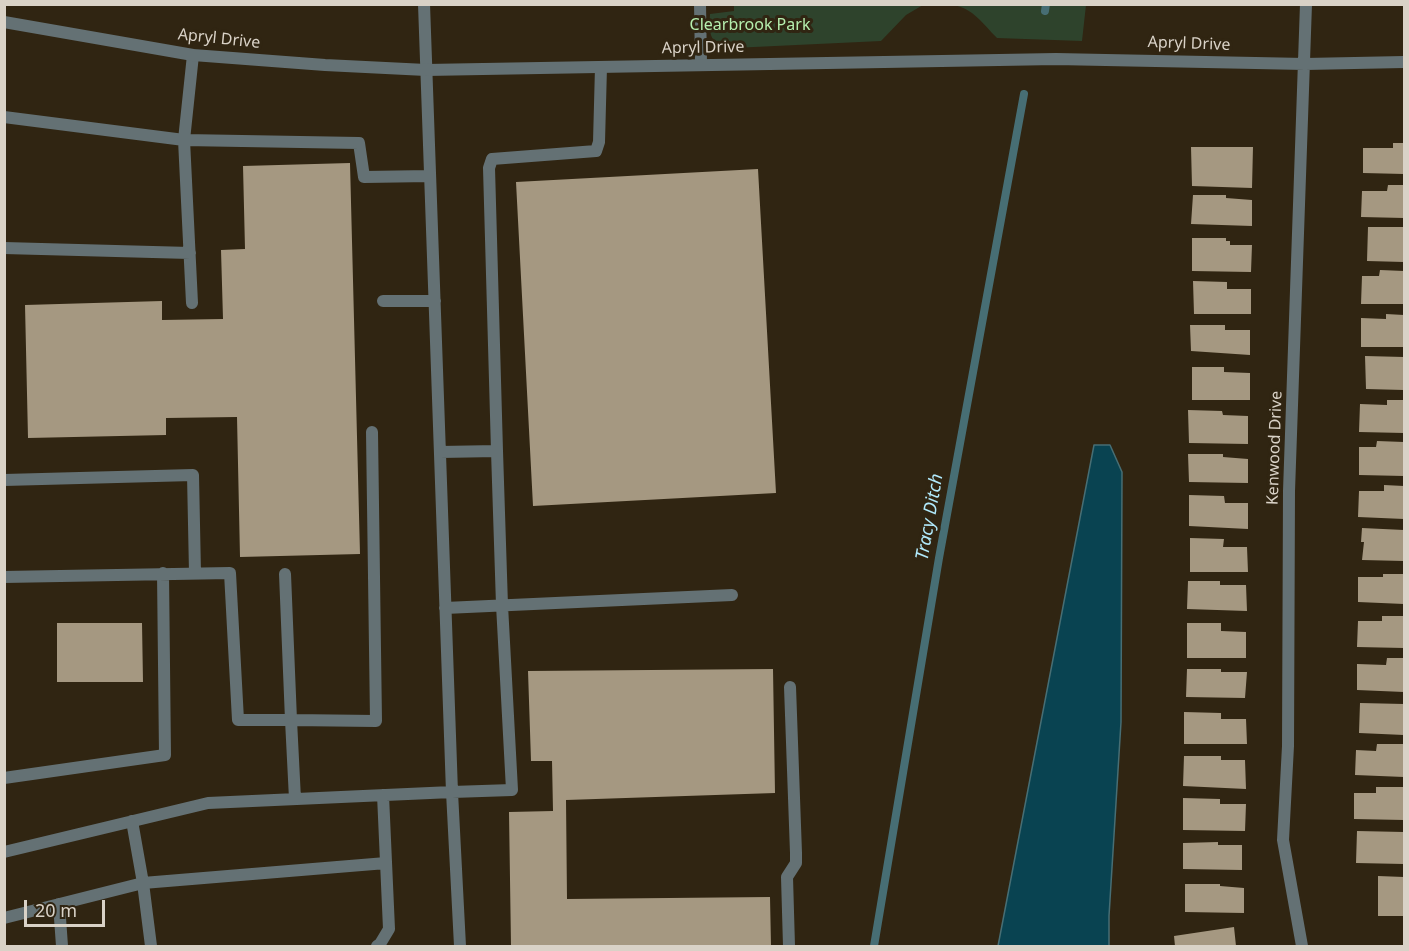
<!DOCTYPE html>
<style>
body{margin:0}
#map{position:relative;width:1409px;height:951px;overflow:hidden;background:#302512;font-family:"Noto Sans",sans-serif}
canvas{display:block}
.frame{position:absolute;inset:0;border:6px solid #d9d2c7;pointer-events:none}
.scale{position:absolute;left:24px;top:900px;width:81px;height:27px;box-sizing:border-box;border:3px solid #d9d2c7;border-top:0;padding-left:8px;font-size:18px;line-height:21px;white-space:nowrap;color:#d9d2c7;-webkit-text-stroke:4px #302512;paint-order:stroke}
</style>
<div id="map">
<canvas width="1409" height="951"></canvas>
<div class="frame"></div>
<div class="scale">20 m</div>
</div>
<script>
const ctx = document.querySelector('canvas').getContext('2d');
ctx.lineJoin = 'round';
function fill(path, color) { ctx.fillStyle = color; ctx.fill(path, 'evenodd'); }
function stroke(path, color, width, dash) { ctx.strokeStyle = color; ctx.lineWidth = width; ctx.lineCap = dash ? 'butt' : 'round'; ctx.setLineDash(dash || []); ctx.stroke(path); }
function drawText(font, color, halo, rows, align = 'center') {
  ctx.font = font + ' "Noto Sans",sans-serif'; ctx.lineWidth = 6; ctx.setLineDash([]); ctx.textBaseline = 'middle'; ctx.strokeStyle = halo; ctx.fillStyle = color; for (const [text, x, y, turn = 0] of rows) {
    ctx.save(); ctx.translate(x, y); ctx.rotate((+turn || 0) * Math.PI / 180); ctx.textAlign = isNaN(turn) ? turn : align; if (halo) ctx.strokeText(text, 0, 0); ctx.fillText(text, 0, 0); ctx.restore();
  }
}
const green = new Path2D(`
 M734 5V4L923 5 906 15 881 41 733 48 717 46C709 36 709 27 710 14L734 11Z
 M953 5H1086L1082 41 997 38C983 24 973 8 953 5Z`);
const water = new Path2D(`
 M1094 445H1110L1122 472 1121 722 1109 916V946H998Z`);
const stream = new Path2D(`
 M1045 11 1046 4
 M874 946 939 558 1024 94`);
const building = new Path2D(`
 M1393 143H1404V174L1363 173V148H1393Z
 M1191 147H1253L1252 188 1192 186Z
 M350 163 360 554 240 557 237 417 166 418V435L28 438 25 305 162 301V320L223 319 221 250 245 249 243 166Z
 M758 169 776 493 533 506 516 182Z
 M1388 185H1404V218L1361 217 1362 191H1387Z
 M1193 195H1226V198L1252 200V226L1191 224Z
 M1368 227H1404V262L1367 261Z
 M1192 238H1226V241H1230V245H1252L1251 272 1192 271Z
 M1380 270 1404 271V304H1361L1362 276H1379Z
 M1193 281 1227 282V289H1251V314H1194Z
 M1386 314 1404 315V347H1361V318L1386 319Z
 M1190 325H1225V330H1250V355L1191 351Z
 M1365 356 1404 357V390L1366 389Z
 M1192 367H1224V372L1250 373V400H1192Z
 M1387 400H1404V433L1359 432 1360 404 1387 405Z
 M1188 410 1222 411 1223 415 1248 416V444L1189 443Z
 M1377 441 1404 442V476L1359 475V447H1376Z
 M1188 454H1223V457L1248 459V483L1189 482Z
 M1384 485 1404 486V519L1358 517 1359 491H1384Z
 M1189 495 1224 496 1225 503H1248V529L1189 526Z
 M1362 528 1404 530V561L1362 560 1364 542H1361Z
 M1190 538 1224 539 1223 547H1247L1248 572H1190Z
 M1383 574H1404V604L1358 602V577H1383Z
 M1188 581H1220V585H1246L1247 611 1187 609Z
 M1382 616H1404V648L1357 647 1358 621H1382Z
 M57 623H142L143 682H57Z
 M1187 623H1221V631L1246 632V658H1187Z
 M1387 658H1404V692L1357 690V664L1386 665Z
 M773 669 775 793 566 800 567 899 770 897 771 946H511L509 812 553 811 552 761H531L528 671Z
 M1187 669H1221V672H1247L1245 698 1186 697Z
 M1360 703 1404 704V735L1359 733Z
 M1184 712 1221 713V719H1246L1247 744H1184Z
 M1377 744H1404V777L1355 775 1356 750 1376 751Z
 M1184 756H1221V760H1245L1246 789 1183 786Z
 M1376 787H1404V820L1354 819V793H1376Z
 M1183 798 1220 799V804H1246L1245 831 1183 830Z
 M1357 831 1404 832V864L1356 863Z
 M1218 842V845H1242V870L1183 869V843Z
 M1378 876 1404 877V916H1378Z
 M1185 884H1220V886L1244 888V913L1185 912Z
 M1234 927 1236 946H1175L1174 936Z`);
const lane = new Path2D(`
 M700 4 701 64
 M4 117 184 140 359 143 364 177 430 176
 M4 248 190 253
 M383 301H435
 M192 303 184 140 193 55
 M440 452 497 451 489 168 492 159 596 151 599 142 601 67
 M4 480 193 475 195 573
 M285 574 291 720 376 721 372 432
 M4 577 230 573 238 720H291L295 799
 M445 608 732 595
 M4 778 165 755 163 573
 M4 852 208 803 452 792 424 4
 M59 904 62 946
 M4 918 143 883 132 821
 M151 946 143 883 386 863
 M377 946 380 944 389 929 383 795
 M460 946 452 792 512 790 502 605 497 451
 M789 946 787 877 796 863V853L790 687`);
const street = new Path2D(`
 M4 22 193 55 325 65 426 70 1056 59 1305 64 1404 62
 M1302 946 1283 840 1288 746 1289 491 1306 4`);
const parkNames = [
 ["Clearbrook Park",750,25]
];
const streetNames = [
 ["Apryl Drive",219,39,6],
 ["Apryl Drive",1189,44,2],
 ["Apryl Drive",703,48,-1],
 ["Kenwood Drive",1275,448,-88]
];
const waterNames = [
 ["Tracy Ditch",930,517,-80]
];
fill(green, '#2e432c');
fill(water, '#094351');
stroke(water, '#476e74', 1.5);
stroke(stream, '#476e74', 8);
fill(building, '#a59881');
stroke(lane, '#647174', 12);
stroke(street, '#647174', 12);
drawText('16px', '#b5eeae', '#302512', parkNames);
drawText('16px', '#d9d2c7', '#302512', streetNames);
drawText('italic 18px', '#b1eafc', '#302512', waterNames);
</script>
